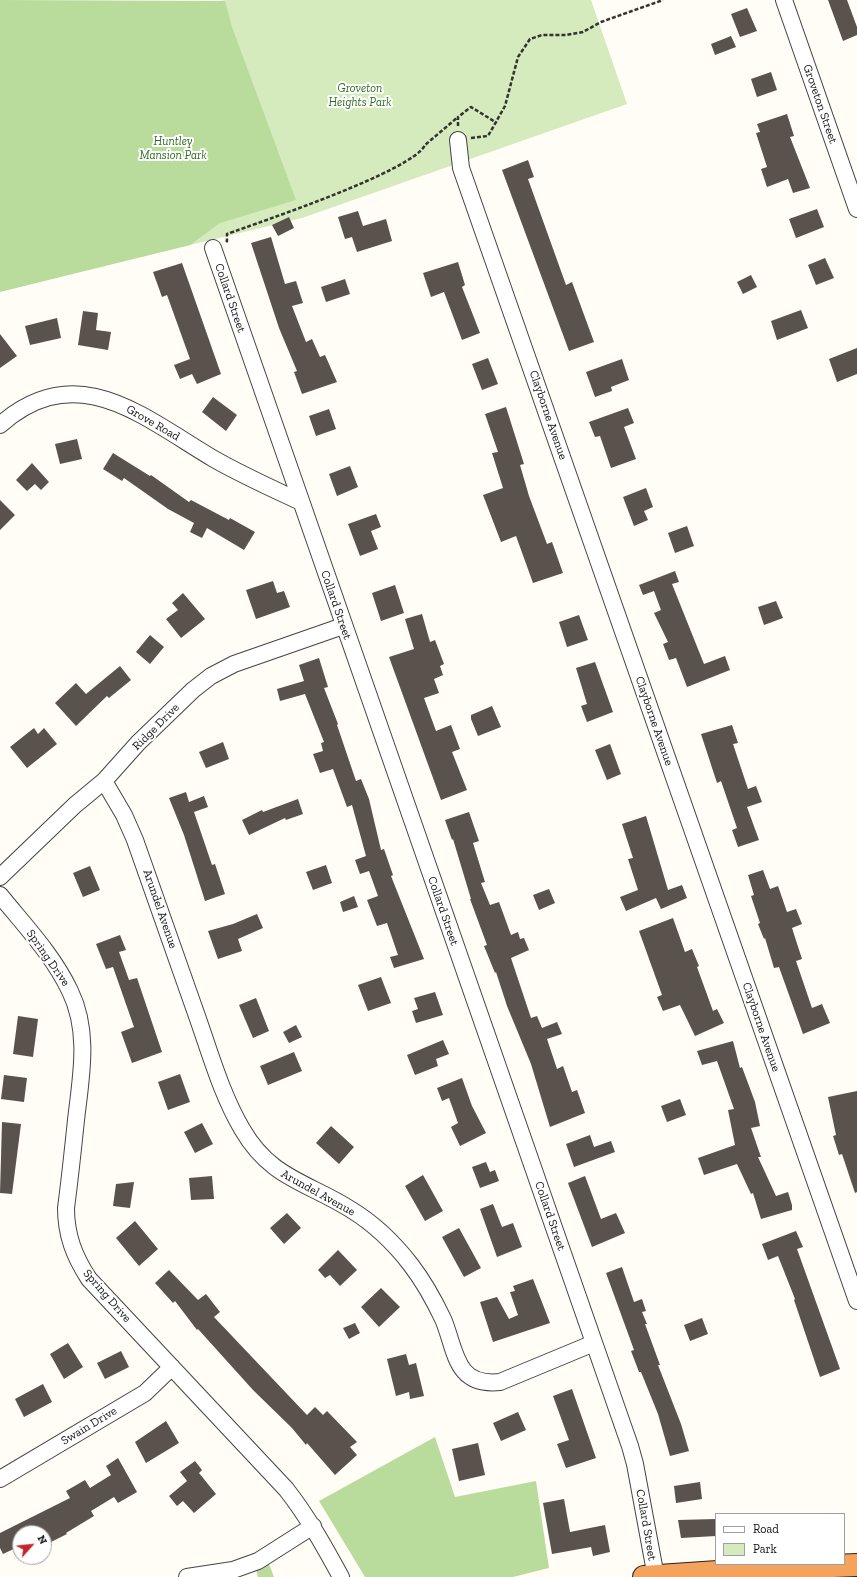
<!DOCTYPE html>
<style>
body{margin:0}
#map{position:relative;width:857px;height:1577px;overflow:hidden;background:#fffdf5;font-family:"Zilla Slab",serif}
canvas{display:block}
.legend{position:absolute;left:715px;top:1513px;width:130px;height:52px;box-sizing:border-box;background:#fff;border:1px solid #a0a0a0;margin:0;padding:5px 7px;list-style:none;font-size:12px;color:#111}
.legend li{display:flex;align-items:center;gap:8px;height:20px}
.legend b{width:20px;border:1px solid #a0a0a0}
.north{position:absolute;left:12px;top:1525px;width:40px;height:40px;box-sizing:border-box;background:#fff;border:1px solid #a0a0a0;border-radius:50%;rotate:63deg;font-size:11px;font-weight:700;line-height:16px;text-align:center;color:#111}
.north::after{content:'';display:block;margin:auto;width:14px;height:18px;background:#c4262e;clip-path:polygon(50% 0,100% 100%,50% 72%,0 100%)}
</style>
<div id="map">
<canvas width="857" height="1577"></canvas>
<ul class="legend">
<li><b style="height:5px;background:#fff"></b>Road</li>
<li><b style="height:11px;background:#d5ebbd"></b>Park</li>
</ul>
<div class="north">N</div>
</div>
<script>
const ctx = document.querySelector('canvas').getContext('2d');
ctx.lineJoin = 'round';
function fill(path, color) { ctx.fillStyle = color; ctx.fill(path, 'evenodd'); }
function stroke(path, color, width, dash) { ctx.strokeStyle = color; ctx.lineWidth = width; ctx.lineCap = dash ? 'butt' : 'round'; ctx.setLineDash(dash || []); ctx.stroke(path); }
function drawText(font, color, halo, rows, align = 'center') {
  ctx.font = font + ' "Zilla Slab",serif'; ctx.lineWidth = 4; ctx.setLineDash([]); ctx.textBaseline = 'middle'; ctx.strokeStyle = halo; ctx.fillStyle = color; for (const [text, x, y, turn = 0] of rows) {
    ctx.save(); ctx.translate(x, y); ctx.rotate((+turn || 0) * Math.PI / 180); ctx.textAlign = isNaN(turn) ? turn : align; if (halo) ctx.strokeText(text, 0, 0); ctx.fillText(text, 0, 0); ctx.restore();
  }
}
const green = new Path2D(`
 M220 0H591L627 104 302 218 12 288 0 127 225 1Z`);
const forest = new Path2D(`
 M0 0 225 1 232 27 296 200 220 223 190 245 0 292Z
 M435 1437 455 1497 536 1481 549 1568 513 1577H365L319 1501Z
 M267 1559 274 1577H258L255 1565Z`);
const building = new Path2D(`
 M828 0H847L857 27V35L843 41Z
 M747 8 757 31 740 37 731 14Z
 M731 36 736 47 715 55 711 44Z
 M771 72 777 90 757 97 751 79Z
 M787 114 794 136 790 137 810 188 793 193 788 179 767 187 761 169 767 167 756 133 760 132 757 124Z
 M528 160 534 177 528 179 566 285 572 282 594 342 569 351 502 170Z
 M817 209 824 227 796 238 789 219Z
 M358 211 363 226 386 219 392 241 357 252 352 237 345 239 338 217Z
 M289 217 294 228 278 236 272 225Z
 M271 237 285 284 296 281 303 303 292 306 306 342 312 339 320 357 325 355 337 382 302 394 294 372 297 371 279 328 251 243Z
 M825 258 834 278 816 285 808 265Z
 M458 262 465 285 462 287 480 333 462 340 444 292 431 297 423 273Z
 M182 263 221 374 197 384 192 374 180 379 174 365 190 359 167 295 162 297 153 272Z
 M751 275 757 287 743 294 737 282Z
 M345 279 350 294 326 302 321 287Z
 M801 310 808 328 777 340 771 321Z
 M83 311 98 313 96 330 111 332 108 350 78 345Z
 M57 318 61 338 30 345 25 326Z
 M0 334 17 356 0 368Z
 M857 348V374L837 382 829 359Z
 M488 358 498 384 482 390 472 364Z
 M622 359 629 380 611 387 612 391 595 397 586 372Z
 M213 397 237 415 226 431 202 412Z
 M506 407 524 464 520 465 529 496 547 544 552 542 563 573 533 583 516 536 501 542 483 495 503 488 492 453 498 452 485 414Z
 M628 408 634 423 624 427 636 459 611 468 600 436 595 437 589 422Z
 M329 409 336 429 316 436 309 416Z
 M77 439 82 459 60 464 55 444Z
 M113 453 150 476 151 475 189 502 191 500 229 520 230 518 255 532 244 550 207 528 202 538 190 532 194 523 168 509 124 478 122 481 103 469Z
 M32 463 49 482 41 490 35 484 27 491 16 480Z
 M350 466 358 487 337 496 329 474Z
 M646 488 653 507 644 511 648 520 634 526 623 497Z
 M0 500 15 515 0 530Z
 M376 514 381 527 371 531 378 549 360 556 348 524Z
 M687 526 694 546 675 553 668 533Z
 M675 571 679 582 672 584 704 664 725 656 730 670 687 687 676 658 669 660 663 644 668 642 654 613 661 610 654 591 643 595 639 585Z
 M273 581 277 593 284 591 290 607 256 619 246 590Z
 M395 585 404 613 381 621 372 593Z
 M183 593 205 619 181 638 166 619 178 610 172 603Z
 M776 601 783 618 764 625 758 607Z
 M422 614 430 642 435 640 444 664 440 666 443 675 434 679 439 693 424 698 436 731 451 725 460 749 452 752 467 790 441 800 389 657 414 649 405 619Z
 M579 615 588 640 567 647 559 622Z
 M150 635 164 647 150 664 136 652Z
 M319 658 328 687 324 688 338 724 337 725 356 781 361 779 369 799 381 850 384 849 393 875 391 876 424 959 394 968 390 957 398 955 387 923 377 926 367 900 378 896 369 871 360 874 355 860 366 856 352 805 347 807 333 769 320 773 313 754 323 751 321 743 324 742 305 694 280 701 277 689 304 681 299 665Z
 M595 662 613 712 587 722 581 706 587 704 576 668Z
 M120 666 131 680 109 698 107 696 76 726 55 703 76 683 86 694Z
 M492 706 501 727 478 736 471 719V715Z
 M732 725 738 743 733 744 748 789 756 786 762 802 747 807 759 840 738 847 732 830 737 828 721 781 717 783 701 734Z
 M34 728 38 734 44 728 57 744 27 768 10 747Z
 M223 742 229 759 206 768 199 752Z
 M610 744 621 774 607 780 595 750Z
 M186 792 189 802 204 796 208 807 194 812 212 865 215 864 225 894 205 901 184 835 169 798Z
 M298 799 303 814 286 820 285 818 249 835 242 820 262 810 263 812Z
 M469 812 479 841 473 843 485 882 481 883 490 905 499 902 511 935 518 932 520 939 524 938 529 950 511 958 531 1018 537 1016 542 1028 557 1022 562 1034 547 1039 557 1069 563 1066 572 1092 577 1090 585 1113 550 1127 531 1064 507 1006 496 972 495 973 484 946 487 945 470 899H471L453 839 452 840 445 820Z
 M646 816 668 890 682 885 687 898 661 909 656 898 626 911 620 897 638 890 628 859 633 858 622 824Z
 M326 865 332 883 313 890 306 872Z
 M90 866 100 890 83 897 73 873Z
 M763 870 770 889 778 886 787 912 796 909 802 924 792 928 802 959 796 961 812 1008 822 1004 830 1023 803 1034 779 967 774 968 765 938 764 939 758 924 760 923 751 896 754 895 748 875Z
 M549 889 555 903 539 910 533 895Z
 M354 896 358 907 343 912 340 902Z
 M257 914 263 928 238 939 242 951 218 959 208 931 233 924Z
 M673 918 685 952 692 949 699 966 697 967 713 1011 717 1009 724 1023 695 1036 680 1005 663 1011 657 997 662 995 639 931Z
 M120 935 126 950 119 952 129 980 137 978 162 1052 132 1063 121 1032 134 1027 113 967 106 969 96 944Z
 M381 977 391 1003 368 1011 358 985Z
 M435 992 443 1015 416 1023 412 1011 418 1009 414 998Z
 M256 998 269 1031 253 1038 239 1005Z
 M18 1016 38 1019 33 1057 13 1054Z
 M296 1025 302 1037 289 1043 283 1032Z
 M443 1040 449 1054 436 1059 438 1066 415 1075 407 1055Z
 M733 1041 740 1068 742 1067 755 1102 760 1126 751 1128 761 1157H758L776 1196 788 1192 792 1205V1210L761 1219 753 1193 751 1194 737 1164 704 1175 698 1158 735 1145 728 1110 734 1109 717 1061 702 1065 697 1051Z
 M294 1052 302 1071 268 1085 260 1066Z
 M180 1074 190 1102 168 1110 158 1082Z
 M4 1075 27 1078 24 1102 1 1099Z
 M462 1078 472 1106 486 1133 460 1146 451 1127 458 1123 449 1098 442 1101 437 1088Z
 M857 1091V1192L855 1193 842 1154 839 1155 833 1136 836 1135 828 1097Z
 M680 1099 686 1115 667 1122 661 1106Z
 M2 1122 21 1124 12 1194 0 1193Z
 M202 1123 213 1144 195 1153 184 1132Z
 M331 1126 354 1147 339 1164 316 1143Z
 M590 1135 594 1147 611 1141 615 1152 574 1167 566 1144Z
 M486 1162 490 1172 495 1170 499 1181 480 1188 472 1167Z
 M423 1175 443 1211 425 1221 405 1186Z
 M212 1176 214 1199 191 1200 189 1178Z
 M585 1176 601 1219 616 1213 625 1233 592 1247 568 1183Z
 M134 1182 130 1208 113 1206 116 1184Z
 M493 1204 502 1227 513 1223 522 1247 497 1257 480 1209Z
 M287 1213 301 1228 284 1244 270 1228Z
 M135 1221 158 1249 139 1266 116 1238Z
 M459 1228 481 1268 464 1277 442 1237Z
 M796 1231 803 1247 797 1249 840 1369 820 1377 794 1300 795 1299 778 1256 768 1260 762 1244Z
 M338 1250 357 1270 340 1286 330 1275 325 1278 318 1270Z
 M622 1267 634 1302 642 1299 646 1311 642 1312 647 1324H645L660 1365H658L681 1424 689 1451 670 1456 658 1414 641 1372H639L631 1351 634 1350 606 1273Z
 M169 1270 198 1300 206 1294 220 1312 214 1317 307 1415 315 1407 323 1415 327 1411 357 1442 350 1447 357 1455 335 1475 307 1443 306 1445 292 1428 253 1390 198 1329 197 1330 175 1301 173 1303 155 1283Z
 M533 1279 550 1323 493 1342 480 1302 497 1297 509 1319 518 1315 510 1292 515 1291 513 1286Z
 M381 1288 400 1307 379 1327 361 1307Z
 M702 1318 708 1334 690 1341 684 1325Z
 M355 1323 360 1333 349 1339 343 1328Z
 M68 1343 83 1367 64 1379 50 1354Z
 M121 1351 129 1367 105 1379 97 1363Z
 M406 1354 409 1365 416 1363 424 1396 410 1399 409 1392 396 1396 387 1359Z
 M43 1384 52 1402 24 1417 15 1399Z
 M572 1389 596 1458 566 1468 557 1444 569 1440 553 1396Z
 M518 1412 526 1430 501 1441 493 1423Z
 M166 1421 179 1443 146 1463 135 1442Z
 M478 1443 485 1475 459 1481 452 1449Z
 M118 1458 137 1492 118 1503 114 1497 91 1511 94 1516 66 1533 67 1534 47 1544 44 1533H20V1546L3 1554 0 1548V1533L70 1498 66 1491 85 1480 90 1488 111 1475 106 1466Z
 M195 1461 202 1470 199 1473 216 1494 194 1513 183 1501 177 1506 169 1496 187 1481 180 1472Z
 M700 1482 702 1499 676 1503 674 1486Z
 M564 1499 570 1532 605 1525 610 1552 593 1556 591 1547 552 1554 543 1503Z
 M716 1519V1536L681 1538 678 1520Z`);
const path = new Path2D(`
 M458 126V117L471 107 497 123
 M471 138 488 136 505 106 518 57 530 39 542 35H566L583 32 601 22 663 0
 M226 242 227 241V234C260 222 413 171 425 145L458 117`);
const minor = new Path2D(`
 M784 0 857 209
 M458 140 461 168 857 1301
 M213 248 630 1446 635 1464 656 1577
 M0 425C77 357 143 417 214 459 242 475 271 488 301 502
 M104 781 124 815 135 840C156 900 177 960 198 1019 211 1056 222 1095 242 1129 270 1178 307 1182 350 1209 373 1223 395 1244 411 1265 424 1282 434 1300 443 1319 456 1349 454 1387 500 1382L594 1343
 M0 877 75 805 104 781 138 743 193 690 211 676 234 664 343 626
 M0 895C25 926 53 955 70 991 90 1032 81 1076 76 1120 73 1149 70 1178 66 1208 66 1235 74 1256 89 1279L286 1489C308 1517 324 1546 341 1577
 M0 1479 145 1393 172 1367
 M187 1577 233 1570 258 1561 313 1526`);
const highway = new Path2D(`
 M644 1577 762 1569 857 1565`);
const parkNames = [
 ["Groveton",360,89],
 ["Heights Park",360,103],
 ["Huntley",173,142],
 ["Mansion Park",173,156]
];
const streetNames = [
 ["Groveton Street",820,104,71],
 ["Collard Street",230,298,71],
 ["Clayborne Avenue",548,415,71],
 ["Grove Road",153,423,30],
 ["Collard Street",336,605,71],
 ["Clayborne Avenue",654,721,71],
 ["Ridge Drive",156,727,-45],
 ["Arundel Avenue",160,909,71],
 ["Collard Street",443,911,71],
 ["Spring Drive",48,958,55],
 ["Clayborne Avenue",761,1027,71],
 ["Arundel Avenue",318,1193,29],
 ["Collard Street",550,1216,71],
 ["Spring Drive",107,1296,49],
 ["Swain Drive",89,1426,-31],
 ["Collard Street",646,1525,80]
];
fill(green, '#d5ebbd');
fill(forest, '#b9dc9c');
fill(building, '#5a524d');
stroke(minor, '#444', 18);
stroke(highway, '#222', 24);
stroke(path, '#333', 2.5, [4, 2]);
stroke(minor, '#fff', 16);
stroke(highway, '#f5a25d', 22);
drawText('italic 12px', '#2f6b1f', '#fff', parkNames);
drawText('12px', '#111', '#fff', streetNames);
</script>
